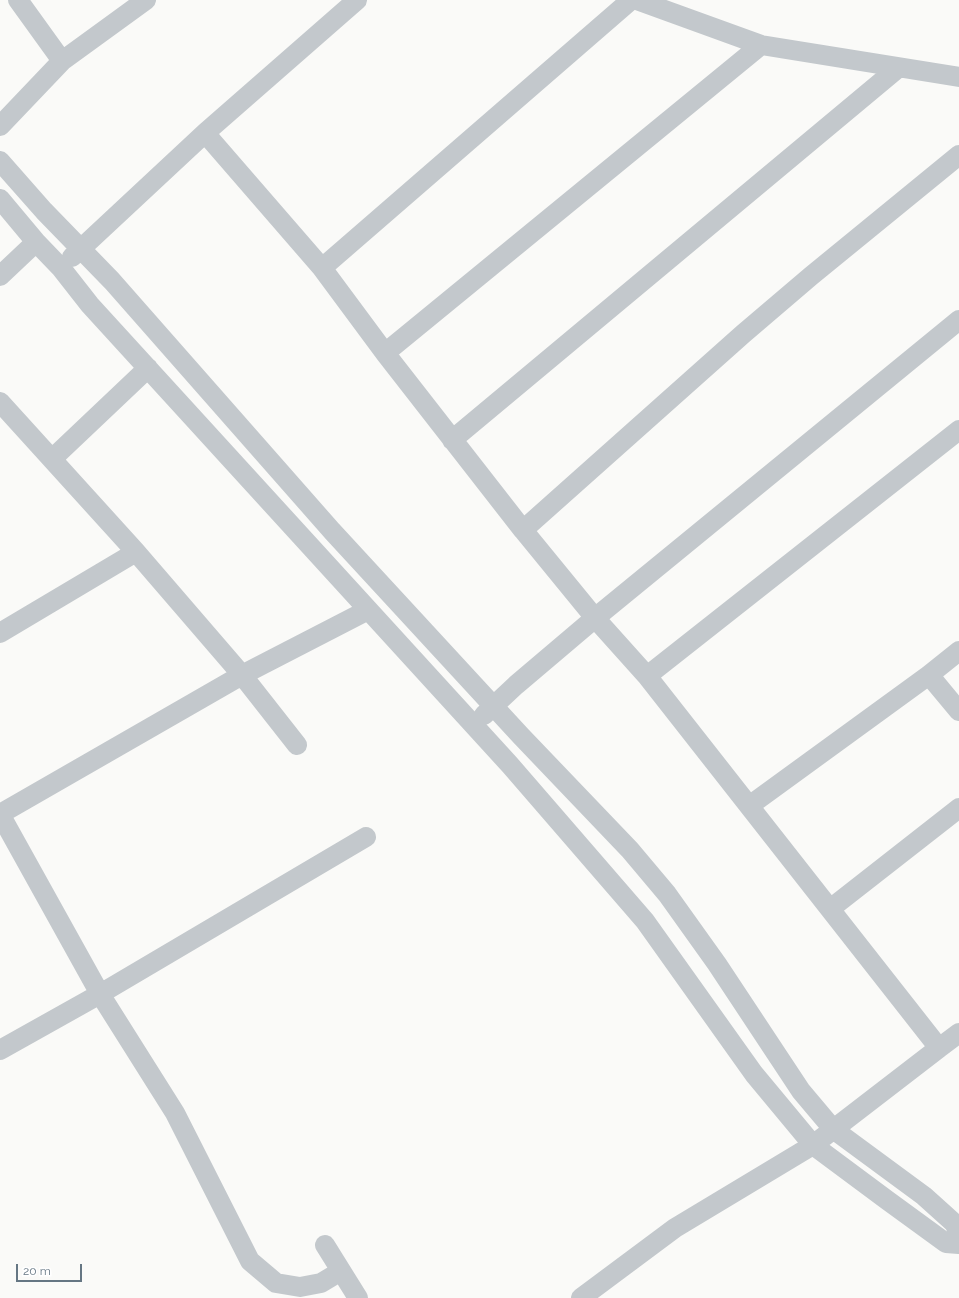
<!DOCTYPE html>
<style>
body{margin:0}
#map{position:relative;width:959px;height:1298px;overflow:hidden;background:#fafaf8;font-family:Raleway,sans-serif}
canvas{display:block}
.scale{position:absolute;left:16px;top:1264px;width:66px;height:18px;box-sizing:border-box;border:2px solid #657683;border-top:0;padding-left:5px;font-size:12px;line-height:14px;white-space:nowrap;color:#657683;-webkit-text-stroke:3px #fff;paint-order:stroke}
</style>
<div id="map">
<canvas width="959" height="1298"></canvas>
<div class="scale">20 m</div>
</div>
<script>
const ctx = document.querySelector('canvas').getContext('2d');
ctx.lineJoin = 'round';
function stroke(path, color, width, dash) { ctx.strokeStyle = color; ctx.lineWidth = width; ctx.lineCap = dash ? 'butt' : 'round'; ctx.setLineDash(dash || []); ctx.stroke(path); }
const street = new Path2D(`
 M18 0 62 61
 M637 0 761 45 959 77
 M0 126 62 61 146 0
 M205 133 322 268 385 353 523 530 595 618 647 676 939 1048 813 1145 675 1228 581 1298
 M0 161 44 211 112 281 332 531 521 736 630 850 667 894 717 964 801 1091 833 1129 924 1196 954 1223 959 1233
 M0 199 36 242 61 268 90 305 510 765 645 921 754 1074 813 1145 887 1200 946 1243 959 1244
 M72 257 205 133 357 0
 M322 268 631 0
 M0 276 36 242
 M385 353 761 45
 M0 402 136 552 242 675 297 745
 M452 440 898 68
 M52 459 148 368
 M523 530 743 334 811 276 959 155
 M0 633 136 552
 M929 675 959 711
 M647 676 959 430
 M484 715 516 685 595 618 959 320
 M749 806 929 675 959 651
 M0 814 100 994 175 1113 250 1261 276 1283 300 1287 321 1283 341 1271
 M0 814 242 675 368 610
 M830 909 959 808
 M939 1048 959 1033
 M0 1050 100 994 366 837
 M325 1245 358 1298`);
stroke(street, '#c3c8cc', 20);
</script>
